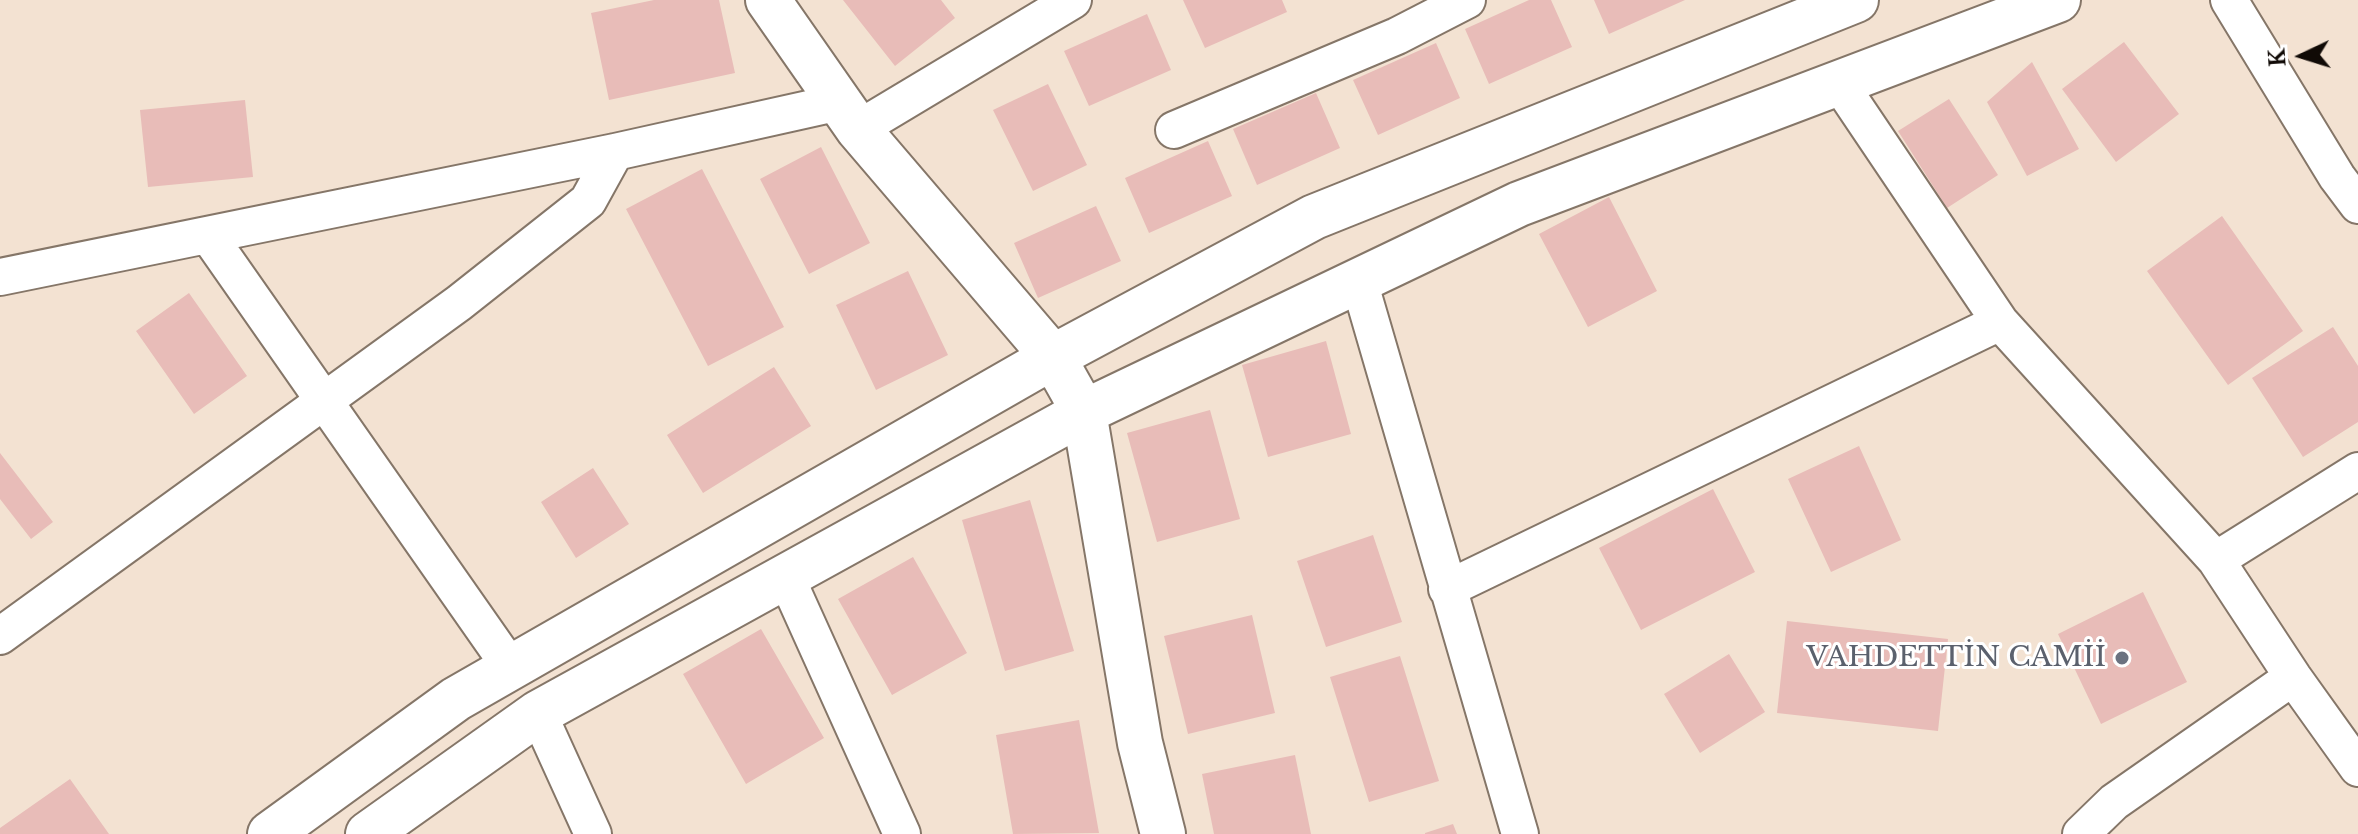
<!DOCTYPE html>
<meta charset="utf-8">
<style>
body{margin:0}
#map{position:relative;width:2358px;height:834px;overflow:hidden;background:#f3e2d2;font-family:"Libre Baskerville",serif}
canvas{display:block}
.north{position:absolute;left:2262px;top:16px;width:80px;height:80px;-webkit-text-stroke:6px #fff;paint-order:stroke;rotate:266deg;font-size:22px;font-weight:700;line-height:32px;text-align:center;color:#100a06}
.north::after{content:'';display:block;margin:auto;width:28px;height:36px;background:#100a06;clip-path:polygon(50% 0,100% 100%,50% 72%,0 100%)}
</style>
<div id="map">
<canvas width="2358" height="834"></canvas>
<div class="north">K</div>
</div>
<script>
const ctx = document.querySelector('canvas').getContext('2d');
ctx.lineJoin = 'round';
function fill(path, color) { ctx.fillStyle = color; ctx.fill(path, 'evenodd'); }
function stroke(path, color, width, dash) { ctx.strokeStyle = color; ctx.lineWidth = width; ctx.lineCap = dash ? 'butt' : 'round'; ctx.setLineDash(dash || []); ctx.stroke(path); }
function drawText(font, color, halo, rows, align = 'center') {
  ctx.font = font + ' "Libre Baskerville",serif'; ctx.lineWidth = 6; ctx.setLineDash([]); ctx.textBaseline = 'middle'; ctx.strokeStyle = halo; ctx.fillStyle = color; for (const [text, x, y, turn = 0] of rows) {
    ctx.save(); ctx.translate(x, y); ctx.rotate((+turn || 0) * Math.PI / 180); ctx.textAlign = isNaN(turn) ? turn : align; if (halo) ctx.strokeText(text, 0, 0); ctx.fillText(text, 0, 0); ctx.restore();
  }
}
const building = new Path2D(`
 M654 0H719L735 73 609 100 591 13Z
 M843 0H941L955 18 895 66Z
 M1183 0H1282L1287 12 1205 48Z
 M1529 0H1551L1572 47 1489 84 1465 29Z
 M1594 0H1685L1609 34Z
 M1147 14 1171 70 1089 106 1064 51Z
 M2124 42 2179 114 2116 162 2062 89Z
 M1436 43 1460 98 1378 135 1353 80Z
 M2032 62 2079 149 2027 176 1987 102Z
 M1048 84 1087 165 1033 191 993 110Z
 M1316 93 1340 148 1257 185 1233 129Z
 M1949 99 1998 175 1947 208 1898 131Z
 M245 100 253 177 148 187 140 110Z
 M1208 141 1232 196 1149 233 1125 178Z
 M821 147 870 243 809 274 760 179Z
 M702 169 784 327 708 366 626 209Z
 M1609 197 1657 291 1588 327 1539 234Z
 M1096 206 1121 261 1038 298 1014 243Z
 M2222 216 2303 331 2228 385 2147 271Z
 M908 271 948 355 876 390 836 305Z
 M189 293 247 376 194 414 136 331Z
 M2333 327 2358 366V422L2303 457 2252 378Z
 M1326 341 1351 434 1268 457 1242 365Z
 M774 367 811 426 703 493 667 435Z
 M1210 410 1240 519 1157 542 1127 433Z
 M1859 446 1901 540 1831 572 1788 479Z
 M0 453 53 522 31 539 0 499Z
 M593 468 629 524 576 558 541 502Z
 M1713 489 1755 572 1641 630 1599 548Z
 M1030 500 1074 651 1005 671 962 520Z
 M1373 535 1402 622 1326 647 1297 561Z
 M913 557 967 653 892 695 838 599Z
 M2143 592 2187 682 2101 724 2058 634Z
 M1252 615 1275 713 1188 734 1164 636Z
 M1787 621 1948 639 1938 731 1777 713Z
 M761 629 824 738 746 784 683 674Z
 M1729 654 1765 712 1700 753 1664 694Z
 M1400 656 1439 781 1369 802 1330 677Z
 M1079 720 1099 833 1013 834 996 735Z
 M1295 755 1311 834H1214L1202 774Z
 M70 779 109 834H0V828Z
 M1453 824 1457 834H1425V833Z`);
const minor = new Path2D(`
 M2229 0 2337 177 2358 205
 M1839 83 2000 322 2216 560 2293 677 2358 768
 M858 129 1073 0
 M1174 130 1397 36 1467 0
 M208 235 511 668
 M0 277 615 152 840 102
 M1359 281 1520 834
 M2216 560 2358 471
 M786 577 902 834
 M1447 589 2000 322
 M0 636 459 303 588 201 615 152
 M538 713 593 834
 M2081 834 2114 802 2293 677`);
const tertiary = new Path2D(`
 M768 0 858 129 1053 357 1084 412 1140 743 1163 834
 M270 834 456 699 1053 357 1314 217 1856 0
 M368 834 538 713 1084 412 1519 204 2058 0`);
const markers = [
 [2122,658,8,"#6b7280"]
];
const worshipNames = [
 ["VAHDETTİN CAMİİ",2106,658]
];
fill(building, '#e8bcb8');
stroke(minor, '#857668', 40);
stroke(tertiary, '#857668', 48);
stroke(minor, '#fff', 36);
stroke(tertiary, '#fff', 44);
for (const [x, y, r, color] of markers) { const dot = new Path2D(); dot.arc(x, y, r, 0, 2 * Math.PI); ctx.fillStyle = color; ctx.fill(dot); stroke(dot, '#fff', 3); }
drawText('28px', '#5b616d', '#fff', worshipNames, 'right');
</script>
